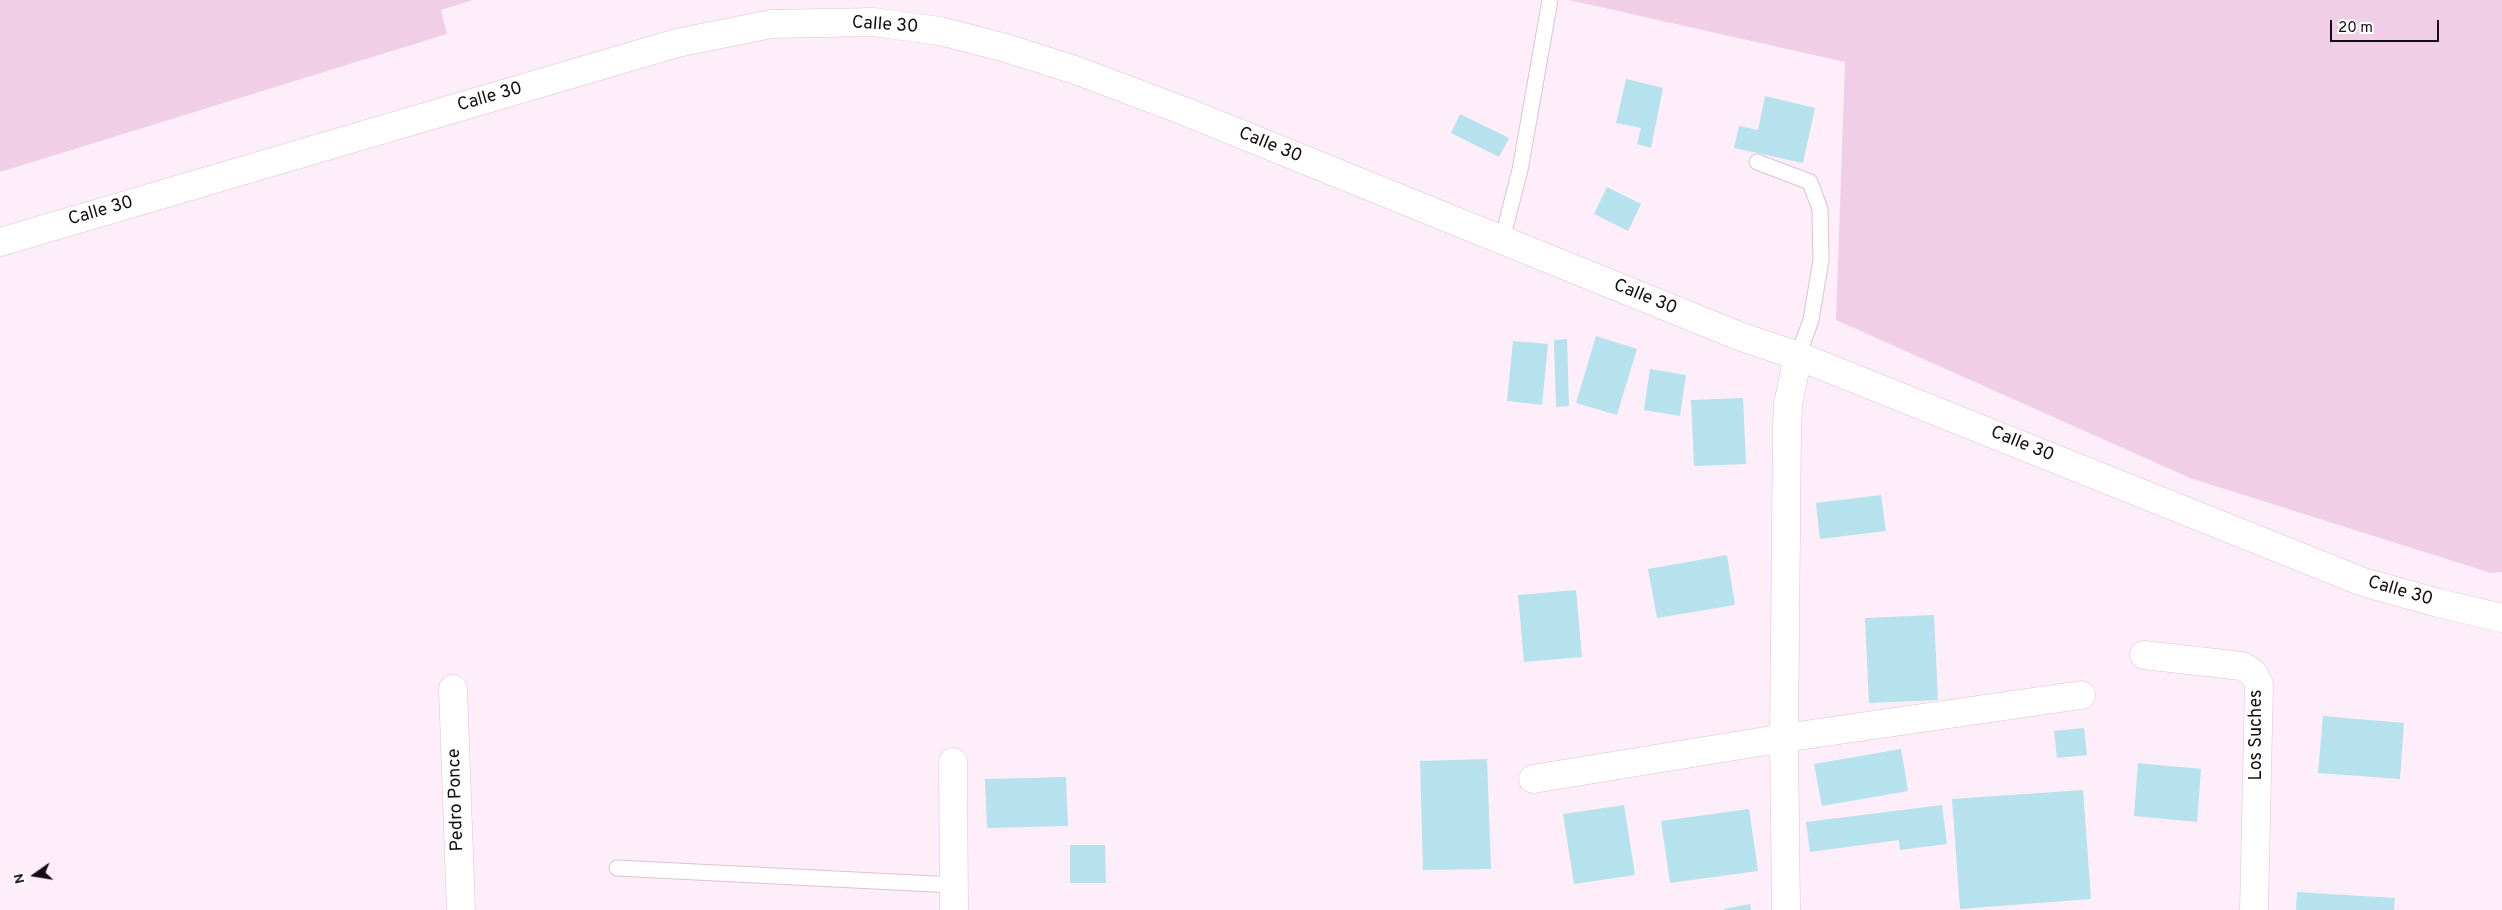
<!DOCTYPE html>
<style>
body{margin:0}
#map{position:relative;width:2502px;height:910px;overflow:hidden;background:#feeef9;font-family:Overpass,sans-serif}
canvas{display:block}
.north{position:absolute;left:10px;top:850px;width:50px;height:50px;-webkit-text-stroke:4px #fff;paint-order:stroke;rotate:257deg;font-size:14px;font-weight:700;line-height:20px;text-align:center;color:#150c13}
.north::after{content:'';display:block;margin:auto;width:18px;height:22px;background:#150c13;clip-path:polygon(50% 0,100% 100%,50% 72%,0 100%)}
.scale{position:absolute;left:2330px;top:20px;width:109px;height:22px;box-sizing:border-box;border:2px solid #150c13;border-top:0;padding-left:6px;font-size:15px;line-height:18px;white-space:nowrap;color:#150c13;-webkit-text-stroke:4px #fff;paint-order:stroke}
</style>
<div id="map">
<canvas width="2502" height="910"></canvas>
<div class="north">N</div>
<div class="scale">20 m</div>
</div>
<script>
const ctx = document.querySelector('canvas').getContext('2d');
ctx.lineJoin = 'round';
function fill(path, color) { ctx.fillStyle = color; ctx.fill(path, 'evenodd'); }
function stroke(path, color, width, dash) { ctx.strokeStyle = color; ctx.lineWidth = width; ctx.lineCap = dash ? 'butt' : 'round'; ctx.setLineDash(dash || []); ctx.stroke(path); }
function drawText(font, color, halo, rows, align = 'center') {
  ctx.font = font + ' Overpass,sans-serif'; ctx.lineWidth = 4.5; ctx.setLineDash([]); ctx.textBaseline = 'middle'; ctx.strokeStyle = halo; ctx.fillStyle = color; for (const [text, x, y, turn = 0] of rows) {
    ctx.save(); ctx.translate(x, y); ctx.rotate((+turn || 0) * Math.PI / 180); ctx.textAlign = isNaN(turn) ? turn : align; if (halo) ctx.strokeText(text, 0, 0); ctx.fillText(text, 0, 0); ctx.restore();
  }
}
const green = new Path2D(`
 M0 0H473L441 10 447 34 0 172Z
 M1569 0H2502V572L2491 573 2190 478 1836 320 1845 62Z`);
const building = new Path2D(`
 M1626 79 1663 88 1651 148 1637 144 1641 128 1616 123Z
 M1765 96 1815 108 1803 163 1734 148 1739 126 1758 130Z
 M1460 114 1509 138 1499 157 1451 133Z
 M1607 187 1641 204 1628 231 1594 214Z
 M1596 336 1637 349 1617 415 1576 403Z
 M1567 339 1569 406 1556 407 1554 340Z
 M1513 341 1548 344 1542 405 1507 401Z
 M1650 369 1686 375 1680 416 1644 410Z
 M1743 398 1746 464 1694 466 1691 400Z
 M1881 495 1886 531 1820 539 1816 503Z
 M1727 555 1735 605 1657 618 1648 569Z
 M1576 590 1582 657 1524 662 1518 595Z
 M1934 615 1938 700 1869 703 1865 618Z
 M2323 716 2404 723 2400 779 2318 773Z
 M2084 728 2087 755 2057 758 2054 731Z
 M1901 749 1908 791 1822 806 1814 764Z
 M1487 759 1491 869 1423 870 1420 761Z
 M2138 763 2201 769 2197 822 2134 816Z
 M1066 777 1068 826 987 828 985 779Z
 M2083 790 2091 899 1960 909 1952 799Z
 M1624 805 1635 875 1574 884 1563 814Z
 M1942 805 1947 844 1900 850 1899 840 1810 852 1806 822Z
 M1749 809 1758 871 1670 883 1661 821Z
 M1070 845H1105L1106 883H1070Z
 M2297 892 2395 898 2394 910H2296Z
 M1750 904 1751 910H1724V909Z`);
const service = new Path2D(`
 M1757 162 1810 182 1820 209 1821 260 1811 320 1798 356
 M1502 240 1520 170 1550 0
 M617 868 954 885`);
const minor = new Path2D(`
 M0 242 677 43 771 24 873 22 940 31 1006 48 1075 70 1184 111 1739 336 1798 356 2363 582 2438 603 2502 618
 M2144 655 2242 666 2253 673 2259 684 2254 910
 M453 689 461 910
 M953 762 954 910
 M1533 779 1784 738 2081 695
 M1786 910 1784 738 1787 427 1788 404 1798 356`);
const streetNames = [
 ["Calle 30",885,26,4],
 ["Calle 30",490,98,-16],
 ["Calle 30",1270,146,22],
 ["Calle 30",101,212,-16],
 ["Calle 30",1645,298,22],
 ["Calle 30",2022,445,22],
 ["Calle 30",2400,592,16],
 ["Los Suches",2257,735,-90],
 ["Pedro Ponce",457,800,-92]
];
fill(green, '#f0cfe6');
fill(building, '#b5e2ec');
stroke(service, '#dcc2d4', 17);
stroke(minor, '#dcc2d4', 29);
stroke(service, '#fff', 15);
stroke(minor, '#fff', 28);
drawText('18px', '#150c13', '#fff', streetNames);
</script>
